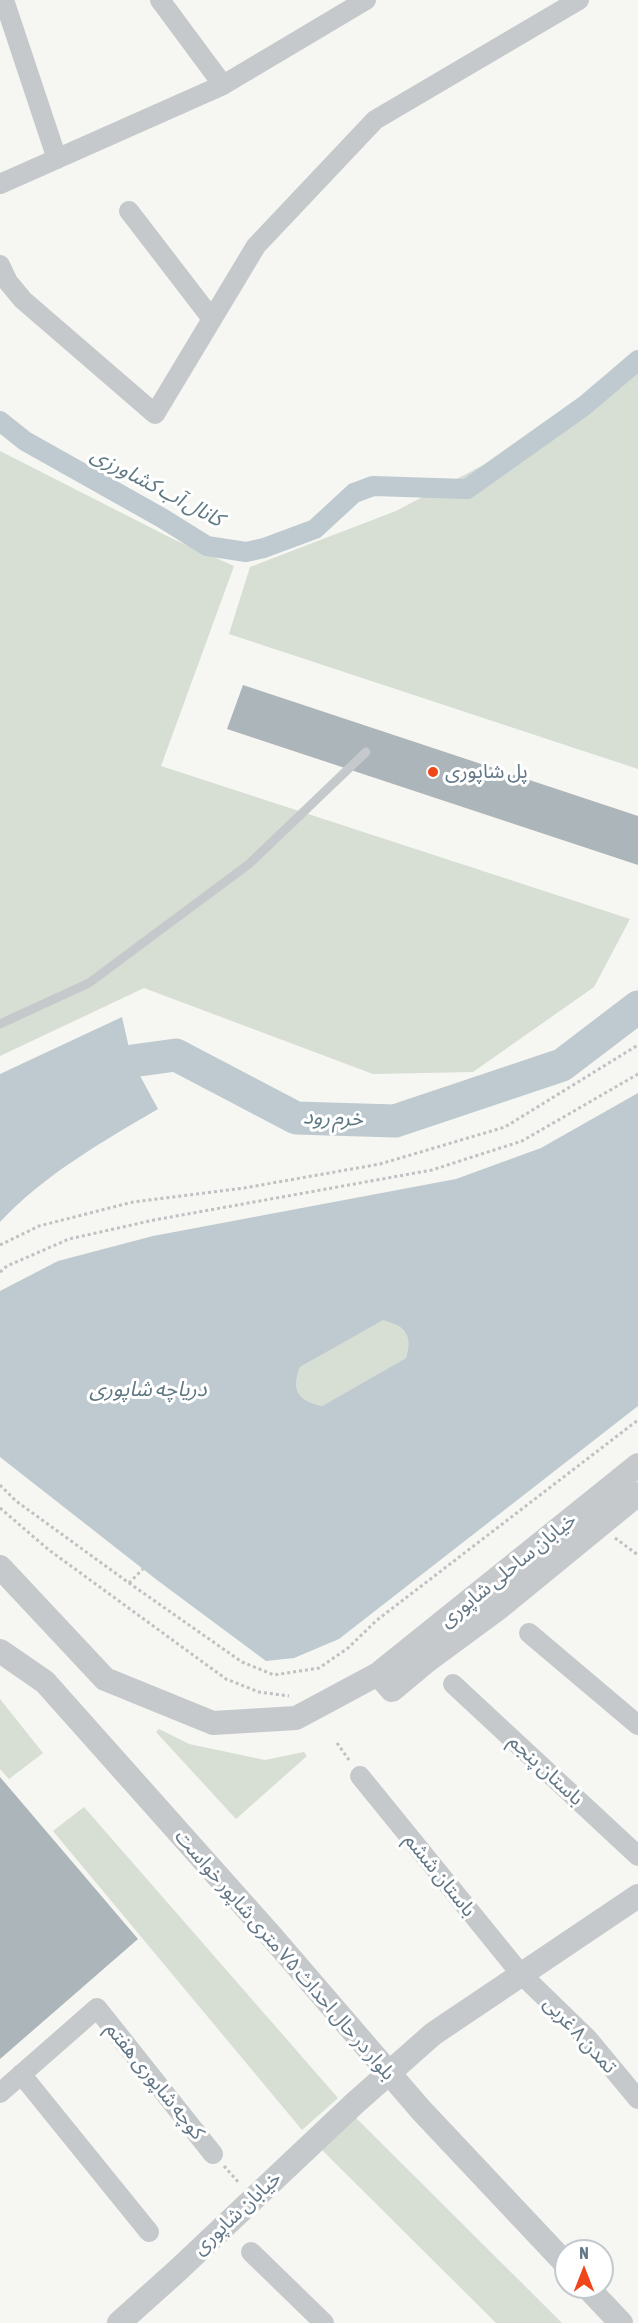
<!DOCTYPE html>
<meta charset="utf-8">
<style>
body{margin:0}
#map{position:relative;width:638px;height:2323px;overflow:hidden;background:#f6f6f2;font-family:"Asap Condensed",sans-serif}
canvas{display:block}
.north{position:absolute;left:554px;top:2239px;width:60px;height:60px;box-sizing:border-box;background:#fff;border:2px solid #c1c9cf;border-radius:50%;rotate:0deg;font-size:16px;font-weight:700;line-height:24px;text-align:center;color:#637786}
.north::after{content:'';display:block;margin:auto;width:21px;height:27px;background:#ef4719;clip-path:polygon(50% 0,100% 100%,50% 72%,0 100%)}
</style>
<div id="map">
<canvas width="638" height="2323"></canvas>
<div class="north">N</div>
</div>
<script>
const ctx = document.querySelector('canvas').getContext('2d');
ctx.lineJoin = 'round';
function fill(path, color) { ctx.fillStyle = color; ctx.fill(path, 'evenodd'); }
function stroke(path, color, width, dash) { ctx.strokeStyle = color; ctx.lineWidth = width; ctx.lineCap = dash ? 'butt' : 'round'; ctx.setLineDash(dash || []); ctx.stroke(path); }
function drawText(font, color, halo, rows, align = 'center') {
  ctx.font = font + ' "Asap Condensed","Noto Sans Arabic",sans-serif'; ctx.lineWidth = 6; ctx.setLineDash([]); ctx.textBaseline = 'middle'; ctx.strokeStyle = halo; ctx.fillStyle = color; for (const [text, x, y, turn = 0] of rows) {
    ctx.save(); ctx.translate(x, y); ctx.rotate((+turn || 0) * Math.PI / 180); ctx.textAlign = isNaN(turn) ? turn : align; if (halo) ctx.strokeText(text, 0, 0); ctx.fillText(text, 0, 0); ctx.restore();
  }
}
const green = new Path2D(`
 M638 368V769L229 634 250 567 396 511 597 405Z
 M0 451 173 539 234 566 161 766 630 919 594 987 473 1072 373 1074 144 988 0 1056Z
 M383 1319C405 1327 413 1335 406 1358L322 1406C298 1401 291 1390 300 1367Z
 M0 1699 43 1753 9 1779 0 1769Z
 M159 1729 189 1744 265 1760 304 1752 307 1756 236 1819 156 1732Z
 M84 1807 338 2098 302 2130 53 1831Z
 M354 2116 562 2323H496L320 2148Z`);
const water = new Path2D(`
 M122 1017 132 1061 158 1109C102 1142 45 1174 0 1222V1074Z
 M638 1093V1406L339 1639 294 1658 266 1661 157 1580 0 1457V1291L58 1261 153 1236 456 1179 541 1148ZM383 1320C405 1326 413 1335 406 1358L322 1406C298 1401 291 1390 300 1367Z`);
const canal = new Path2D(`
 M0 421 25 441 162 518 207 546 246 552 264 548 315 529 354 493 373 486 467 489 584 406 638 360`);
const river = new Path2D(`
 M91 1078 132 1061 176 1055 296 1118 395 1121 562 1065 638 1007`);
const building = new Path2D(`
 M243 685 638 816V865L227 729Z
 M0 1777 138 1939 0 2059Z`);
const path = new Path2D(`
 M0 1245 39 1226 133 1202 244 1188 380 1164 505 1127 638 1045
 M0 1272 7 1266 69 1239 154 1220 432 1170 522 1141 638 1074
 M0 1485 16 1501 129 1583 242 1662 274 1675 319 1668 348 1648 377 1620 638 1420
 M0 1508 49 1550 226 1679 259 1692 289 1696
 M615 1538 638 1555
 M129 1583 143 1569
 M337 1743 349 1760
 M224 2166 240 2184`);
const service = new Path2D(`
 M0 1024 89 983 249 864 366 752`);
const minor = new Path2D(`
 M4 0 57 159
 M160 0 223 85
 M0 184 223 85 366 0
 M129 211 212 319
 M0 265 8 282 23 300 155 414 256 246 375 120 579 0
 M529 1633 638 1725
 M453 1684 638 1856
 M360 1776 520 1973 588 2039 638 2099
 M21 2074 149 2232
 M0 2093 97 2008 213 2154
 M251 2252 324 2323`);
const tertiary = new Path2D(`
 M0 1567 105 1679 213 1723 296 1718 378 1674 638 1465
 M0 1651 45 1682 273 1938 421 2110 566 2264
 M378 1674 392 1690 428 1660 500 1607 638 1494
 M587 2287 621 2323
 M119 2323 177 2271 355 2103 433 2034 638 1896`);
const markers = [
 [433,772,6,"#ef4719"]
];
const poiNames = [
 ["پل شاپوری",445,772]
];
const streetNames = [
 ["خیابان ساحلی شاپوری",508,1570,-39],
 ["باستان پنجم",546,1770,43],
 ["باستان ششم",440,1875,51],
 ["بلوار در حال احداث ۷۵ متری شاپور خواست",285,1955,49],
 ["تمدن ۸ غربی",580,2035,47],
 ["کوچه شاپوری هفتم",155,2081,51],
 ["خیابان شاپوری",237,2213,-43]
];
const waterNames = [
 ["کانال آب کشاورزی",157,487,28],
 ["خرم رود",333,1118,2],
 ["دریاچه شاپوری",148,1389]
];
fill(green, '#d7ded3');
fill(water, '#becacf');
stroke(canal, '#becacf', 20);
stroke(river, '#becacf', 33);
fill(building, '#acb5ba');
stroke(path, '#bfc1c3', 3, [3, 3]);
stroke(service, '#c5c9cc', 9);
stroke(minor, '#c5c9cc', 20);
stroke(tertiary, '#c5c9cc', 24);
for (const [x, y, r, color] of markers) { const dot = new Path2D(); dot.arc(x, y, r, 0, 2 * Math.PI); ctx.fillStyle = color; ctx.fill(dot); stroke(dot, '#fff', 2); }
drawText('20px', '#637786', '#fff', poiNames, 'left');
drawText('20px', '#637786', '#fff', streetNames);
drawText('italic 21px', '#5f7983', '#fff', waterNames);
</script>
